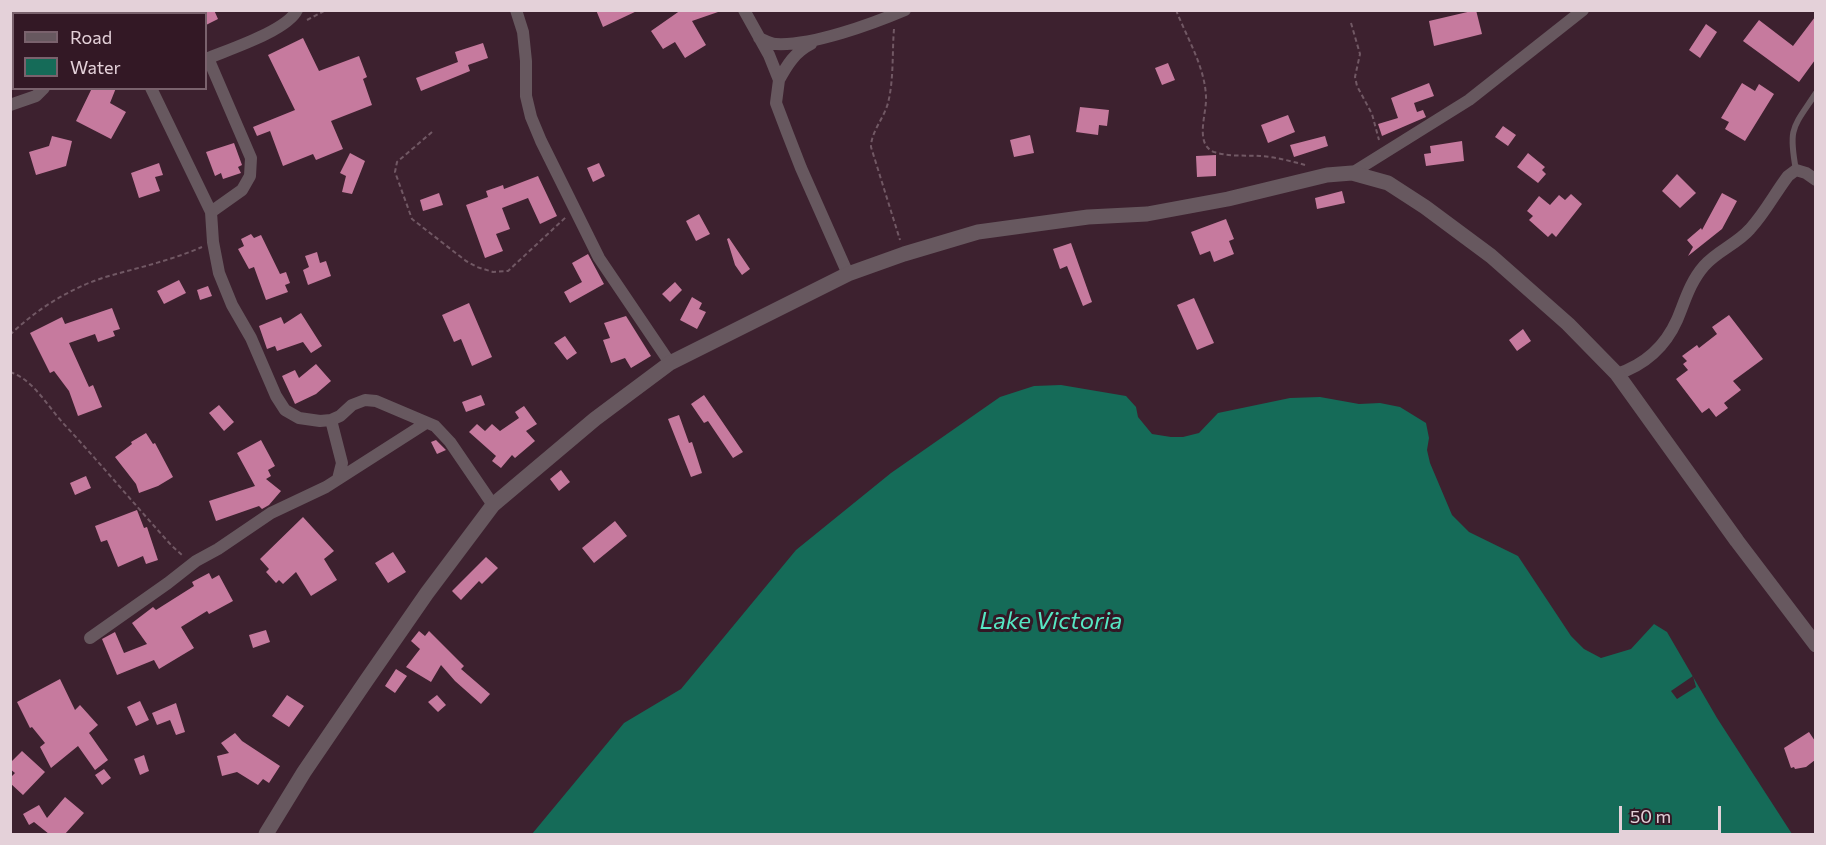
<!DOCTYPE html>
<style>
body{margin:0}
#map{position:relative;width:1826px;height:845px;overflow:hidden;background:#3d212f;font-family:Commissioner,sans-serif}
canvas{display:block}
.frame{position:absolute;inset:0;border:12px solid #e4d1d9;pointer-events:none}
.legend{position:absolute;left:12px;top:12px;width:195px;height:78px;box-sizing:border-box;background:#331825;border:2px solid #7a626d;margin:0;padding:8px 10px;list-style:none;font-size:18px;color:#e4d1d9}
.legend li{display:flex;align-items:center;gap:12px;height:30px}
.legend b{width:30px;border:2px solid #7a626d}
.scale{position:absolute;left:1619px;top:806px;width:102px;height:27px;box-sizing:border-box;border:3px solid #e4d1d9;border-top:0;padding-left:8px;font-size:18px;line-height:21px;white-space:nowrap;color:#e4d1d9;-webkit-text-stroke:4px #331825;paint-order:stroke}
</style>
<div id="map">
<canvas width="1826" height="845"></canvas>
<div class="frame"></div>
<ul class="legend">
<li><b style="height:8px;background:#67585f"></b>Road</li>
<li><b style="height:16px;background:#156b58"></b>Water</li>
</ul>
<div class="scale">50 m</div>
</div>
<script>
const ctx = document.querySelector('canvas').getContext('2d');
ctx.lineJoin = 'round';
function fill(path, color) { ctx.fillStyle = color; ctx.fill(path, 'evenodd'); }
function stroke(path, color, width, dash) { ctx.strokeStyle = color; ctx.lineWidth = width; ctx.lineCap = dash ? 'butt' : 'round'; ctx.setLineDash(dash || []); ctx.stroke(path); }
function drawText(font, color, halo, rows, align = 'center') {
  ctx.font = font + ' Commissioner,sans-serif'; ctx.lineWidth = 6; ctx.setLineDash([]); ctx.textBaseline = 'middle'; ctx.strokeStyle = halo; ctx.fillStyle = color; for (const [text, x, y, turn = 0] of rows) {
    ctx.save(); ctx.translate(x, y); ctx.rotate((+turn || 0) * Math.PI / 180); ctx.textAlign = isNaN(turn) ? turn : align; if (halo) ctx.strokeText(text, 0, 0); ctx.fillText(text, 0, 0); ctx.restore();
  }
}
const water = new Path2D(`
 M1061 385 1126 396 1136 407 1138 417 1152 434 1171 437H1183L1199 433 1218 413 1290 398 1320 397 1359 404 1380 403 1400 407 1426 423 1429 438 1427 450 1430 463 1452 515 1469 532 1518 556 1571 636 1584 649 1601 658 1631 649 1654 624 1667 632 1717 718 1792 834H532L624 723 681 689 796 550 891 473 1000 397 1034 386Z`);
const pier = new Path2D(`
 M1693 676 1696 687 1677 699 1671 691Z`);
const building = new Path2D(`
 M206 10H214L218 19 206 25Z
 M596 10H639L603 27Z
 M681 10 718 12 692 21 706 45 685 58 675 42 663 49 651 31Z
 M1476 10 1482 34 1434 46 1429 21Z
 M1815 17V60L1799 82 1743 41 1759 20 1793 46Z
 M1706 24 1717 32 1700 58 1689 50Z
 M303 38 319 71 359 56 367 77 363 79 372 105 331 121 343 149 316 160 313 154 283 166 270 131 257 136 253 127 295 110 268 55Z
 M483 43 488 58 468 65 470 71 421 91 416 78 458 62 455 52Z
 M1168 63 1175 80 1162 85 1155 68Z
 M1429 83 1434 96 1414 103 1417 112 1423 110 1426 117 1382 136 1378 124 1398 118 1391 98Z
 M1742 83 1755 91 1759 84 1774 94 1745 141 1725 129 1729 122 1721 118Z
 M92 88H116L110 103 126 112 111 139 76 121Z
 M1080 107 1109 110 1107 126 1099 125 1098 135 1076 132Z
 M1288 115 1295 132 1268 143 1261 125Z
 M1503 126 1516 135 1508 146 1495 137Z
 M1030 135 1034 153 1014 157 1010 140Z
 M52 136 72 141 66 166 36 175 29 152 49 146Z
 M1325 136 1328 146 1294 157 1290 145Z
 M1462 141 1464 161 1426 166 1424 154 1431 153 1430 146Z
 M234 143 242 165 238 167 241 173 223 179 221 173 215 176 206 152Z
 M350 153 365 161 352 194 342 192 346 176 340 173Z
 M1528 153 1545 167 1542 170 1546 174 1538 183 1517 167Z
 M1216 155V176L1197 177 1196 156Z
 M159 163 163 175 155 177 160 191 139 198 131 173Z
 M599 163 605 176 593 182 587 168Z
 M1677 174 1696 193 1680 208 1662 191Z
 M538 176 557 216 540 224 528 198 502 208 510 229 496 234 503 251 485 258 466 205 488 197 486 191 503 185 504 189Z
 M1342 191 1345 203 1317 209 1315 198Z
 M439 193 443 205 423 211 420 200Z
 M1722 193 1737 201 1722 229 1688 256 1693 247 1687 240 1701 228 1702 230Z
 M1571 194 1582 204 1556 237 1552 233 1548 237 1529 220 1533 216 1527 211 1539 196 1550 205 1559 195 1565 200Z
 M699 214 710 234 696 241 686 221Z
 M1226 219 1234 239 1229 241 1234 254 1214 262 1210 251 1200 255 1191 232Z
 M251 234 254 238 261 235 280 274 286 272 290 283 285 285 288 292 266 300 254 267 249 269 238 249 244 246 241 239Z
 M729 238 750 269 742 275 735 265 727 239Z
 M1071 243 1092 302 1083 306 1067 266 1060 269 1053 249Z
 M317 252 320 263 326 261 331 276 308 285 303 270 309 267 305 256Z
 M588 254 604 284 570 303 564 292 582 282 572 263Z
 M179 280 186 293 164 304 157 291Z
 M675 282 682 290 670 302 662 294Z
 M208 286 212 296 200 300 197 290Z
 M692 297 702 303 699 309 706 312 697 329 680 320Z
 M1194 298 1214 343 1197 350 1177 305Z
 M469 303 492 357 472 366 461 339 454 342 442 315Z
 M112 308 120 329 113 331 115 336 98 342 95 334 69 343 89 387 93 385 102 407 78 416 69 391 54 371 50 373 30 333 62 317 65 324Z
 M301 313 322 346 311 353 303 342 277 351 275 346 267 349 259 326 281 317 284 324Z
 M1729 315 1763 359 1733 381 1741 390 1724 403 1728 408 1716 417 1709 408 1702 413 1676 379 1688 370 1683 364 1687 361 1682 356 1697 345 1699 348 1717 334 1712 327Z
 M626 316 651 356 631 368 625 358 611 363 603 340 610 338 604 323Z
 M1523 329 1531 341 1517 351 1509 340Z
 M565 336 577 353 567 360 554 343Z
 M316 364 331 381 316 394 295 404 282 376 295 370 299 378Z
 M481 395 485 405 466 412 462 402Z
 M704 395 743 452 733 458 708 421 704 423 691 404Z
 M219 405 234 422 224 431 209 413Z
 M524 406 537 424 526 431 535 441 515 458 512 455 501 468 492 461 496 456 469 432 477 424 485 431 492 424 500 431 519 418 515 412Z
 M679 415 689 443 692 442 702 473 691 477 668 419Z
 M146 433 153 444 155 443 173 477 158 486 139 493 136 484 115 457 132 444 131 442Z
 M261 440 275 466 268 470 271 476 266 479 281 491 269 505 262 509 259 506 216 521 209 501 255 486 237 453Z
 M436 440 446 450 437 454 431 442Z
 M561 470 570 482 559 491 550 479Z
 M86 476 91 488 75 495 70 483Z
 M137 510 144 528 147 527 158 560 146 564 143 556 118 567 107 540 101 542 95 526Z
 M303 517 334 551 324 559 337 580 311 596 296 572 283 584 279 580 276 583 266 572 269 569 260 559Z
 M615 521 627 536 594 563 582 548Z
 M393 552 406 572 388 583 375 563Z
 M486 557 498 568 482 584 479 581 461 600 452 591Z
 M209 573 212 579 219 575 233 601 209 614 207 611 181 627 194 648 159 669 154 660 117 675 102 639 115 632 124 653 147 644 132 623 153 607 156 610 194 586 192 582Z
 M266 630 270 642 253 648 249 635Z
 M419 631 425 636 429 631 464 666 461 669 490 694 481 704 455 681 441 665 431 682 406 667 420 649 411 641Z
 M396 669 407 676 395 693 385 686Z
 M60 679 75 710 80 705 98 725 89 733 108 760 95 770 78 746 51 768 40 747 45 743 32 727 30 728 17 702Z
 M287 695 304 706 289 727 272 716Z
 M437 695 446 705 438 712 428 702Z
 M140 701 149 720 136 726 127 707Z
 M176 703 185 732 176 735 170 720 157 725 152 713Z
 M1809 732 1815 741V760L1806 767 1795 769 1794 767 1791 768 1784 748Z
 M235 733 242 741 280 766 269 783 263 779 258 785 237 772 222 776 217 756 229 753 221 743Z
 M22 751 45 772 23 795 10 783V778L15 773 10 769V763Z
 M144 755 149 771 140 775 134 759Z
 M104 769 111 778 102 785 95 775Z
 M65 797 84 813 65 834H49L34 822 29 825 23 814 39 805 47 818Z`);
const path = new Path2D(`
 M1176 10C1187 38 1205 67 1206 97 1207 113 1194 144 1214 152 1229 157 1245 155 1260 156 1275 157 1291 161 1305 165
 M307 20 326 10
 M1351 23 1360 54 1355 77 1357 86 1372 114 1379 140
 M894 29C892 53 894 79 888 103 884 118 871 132 871 147L900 240
 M432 132 397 162 395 172 412 219 466 261 477 267 493 272 508 271 566 217
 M10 335C36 309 74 286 109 276 141 267 172 260 202 247
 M10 372C33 379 48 407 63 423 100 463 135 505 172 546L182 555`);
const service = new Path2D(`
 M1796 170C1788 127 1793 128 1816 93`);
const minor = new Path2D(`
 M36 10 39 14
 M516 10 523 32 526 61V96L531 117 541 141 599 258 670 363
 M744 10 769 55 779 80 776 103 787 132 801 168 848 274
 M759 38C764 40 770 44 776 44 812 46 872 24 905 10
 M208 58 251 158 250 176 242 190 211 212 213 242 219 273 232 305 251 338 276 396 285 410 299 418 320 421 331 420 340 416 352 405 365 400 376 401 435 426 450 442 493 505
 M206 59C227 50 287 31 297 10
 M779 80C787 65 795 52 811 44
 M151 88 211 212
 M10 105 36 96 44 88
 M1352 173 1469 100 1583 10
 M1617 374C1644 365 1665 347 1677 320 1685 301 1690 282 1704 266 1717 251 1737 244 1750 229 1765 213 1775 193 1788 176L1796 170 1806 173 1816 180
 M331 420 342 463 338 479
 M90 638 168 583 196 561 218 549 271 513 326 487 426 423`);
const tertiary = new Path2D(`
 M266 834 304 772 366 681 427 593 493 505 595 419 670 363 848 274 904 254 978 232 1088 217 1147 214 1228 199 1327 175 1352 173 1388 183 1425 207 1491 256 1568 324 1617 374 1737 541 1816 645`);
const waterNames = [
 ["Lake Victoria",1051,621]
];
fill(water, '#156b58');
fill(pier, '#3d212f');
fill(building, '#c67a9e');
stroke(path, '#715864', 2, [4.5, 3]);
stroke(service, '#67585f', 6);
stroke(minor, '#67585f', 12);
stroke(tertiary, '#67585f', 15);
drawText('italic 24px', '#56e7c3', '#331825', waterNames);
</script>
